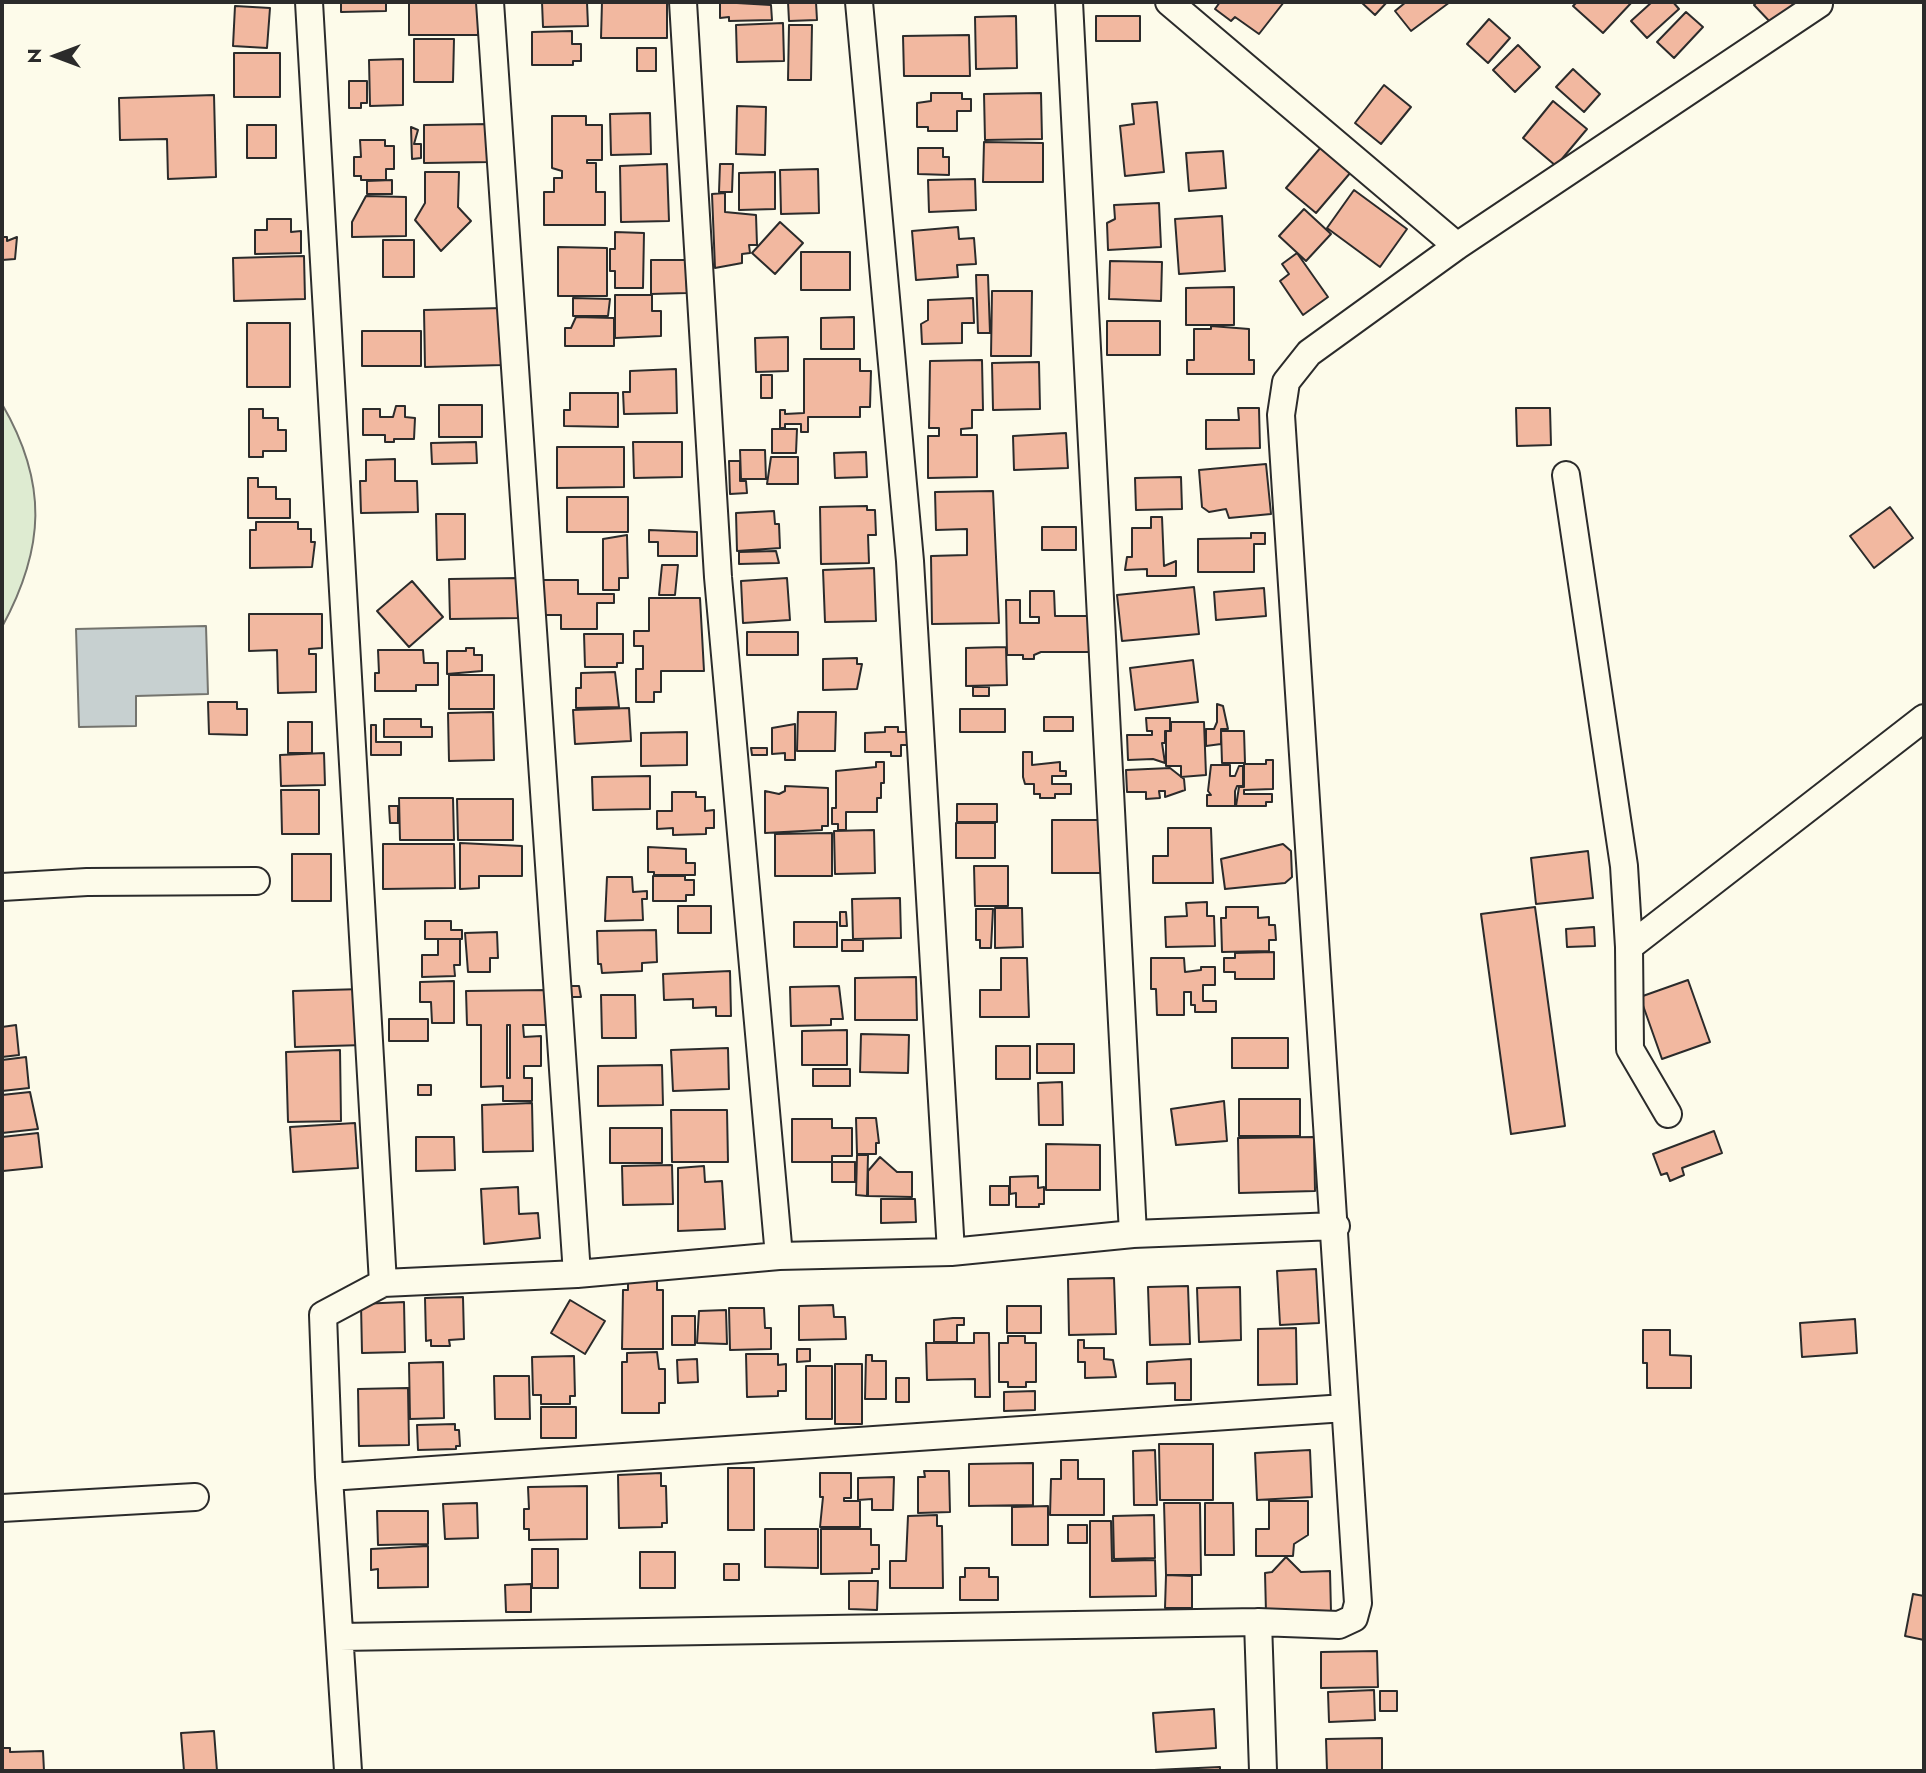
<!DOCTYPE html>
<style>
body{margin:0}
#map{position:relative;width:1926px;height:1773px;overflow:hidden;background:#fdfbea;font-family:Jost,sans-serif}
canvas{display:block}
.frame{position:absolute;inset:0;border:4px solid #2b2b2b;pointer-events:none}
.north{position:absolute;left:21px;top:21px;width:70px;height:70px;-webkit-text-stroke:5px #fdfbea;paint-order:stroke;rotate:270deg;font-size:19px;font-weight:700;line-height:28px;text-align:center;color:#2b2b2b}
.north::after{content:'';display:block;margin:auto;width:24px;height:32px;background:#2b2b2b;clip-path:polygon(50% 0,100% 100%,50% 72%,0 100%)}
</style>
<div id="map">
<canvas width="1926" height="1773"></canvas>
<div class="frame"></div>
<div class="north">N</div>
</div>
<script>
const ctx = document.querySelector('canvas').getContext('2d');
ctx.lineJoin = 'round';
function fill(path, color) { ctx.fillStyle = color; ctx.fill(path, 'evenodd'); }
function stroke(path, color, width, dash) { ctx.strokeStyle = color; ctx.lineWidth = width; ctx.lineCap = dash ? 'butt' : 'round'; ctx.setLineDash(dash || []); ctx.stroke(path); }
const green = new Path2D(`
 M2 404C48 483 45 548 2 627Z`);
const water = new Path2D(`
 M206 626 208 694 136 696V726L79 727 76 629Z`);
const building = new Path2D(`
 M341 2H386V11L341 12Z
 M409 2H478V35H409Z
 M542 2H587L588 26 543 27Z
 M602 2H667V38H601Z
 M720 2 771 5 772 20 729 21V17L720 18Z
 M788 2H816L817 20 789 21Z
 M1220 2H1284L1259 34 1235 17 1231 21 1215 9Z
 M1361 2H1387L1375 15Z
 M1406 2H1450L1411 31 1395 11Z
 M1577 2H1632L1603 33 1573 6Z
 M1652 2H1673L1679 9 1647 38 1631 21Z
 M1757 2H1796L1772 24 1754 5Z
 M235 6 270 8 267 48 233 46Z
 M1686 12 1703 27 1674 58 1657 42Z
 M1016 16 1017 68 976 69 975 17Z
 M1096 16H1140V41H1096Z
 M1489 19 1510 38 1488 63 1467 44Z
 M783 23 784 61 737 62 736 25Z
 M789 25H812L811 80H788Z
 M572 31V44H581V61H573V65H532V32Z
 M969 35 970 76H904L903 36Z
 M414 39H454L453 82H414Z
 M1518 45 1540 67 1515 92 1493 70Z
 M637 48H656V71H637Z
 M234 53H280V97H234Z
 M403 59V105L370 106 369 60Z
 M1573 69 1600 94 1584 112 1556 87Z
 M349 81H367V103H361V108H349Z
 M1384 85 1411 107 1381 144 1355 123Z
 M931 93H962V99H971V111H957V131H928V127H917V103L931 101Z
 M1041 93 1042 139 985 140 984 94Z
 M214 95 216 177 168 179 167 139 120 140 119 98Z
 M1553 101 1587 129 1556 166 1523 138Z
 M1157 102 1164 172 1125 176 1120 126 1134 124 1132 104Z
 M737 106 766 107 765 155 736 154Z
 M650 113 651 154 611 155 610 114Z
 M552 116H586V125H602V160H587V163H596V192H605V225H544V192H554V178H562V171L552 168Z
 M491 124 492 162 424 163V125Z
 M247 125H276V158H247Z
 M411 127 418 130 414 144H421V158L412 159Z
 M360 140H385V146H394V169H386V180H361V176H354V157H361Z
 M984 142 1043 143V182H983Z
 M1322 146 1351 172 1316 213 1286 188Z
 M918 148H943V157H949V175L918 174Z
 M1223 151 1226 188 1189 191 1186 153Z
 M667 164 669 221 621 222 620 166Z
 M720 164H733L732 192H719Z
 M818 169 819 213 781 214 780 170Z
 M425 172H459L458 207 471 221 441 251 415 220 425 203Z
 M775 172V209L739 210V173Z
 M975 179 976 210 929 212 928 180Z
 M392 180V194H367V181Z
 M1354 190 1407 229 1380 267 1327 228Z
 M725 193V212L756 215 757 245H749L750 253 742 254V263L715 268 712 194Z
 M366 196 406 197V236L352 237V222Z
 M1159 203 1161 247 1108 250 1107 223 1115 219 1114 205Z
 M1304 209 1331 234 1306 261 1279 236Z
 M1222 216 1225 271 1179 274 1175 219Z
 M267 219H291V232L301 231V253L255 254V230H267Z
 M780 222 803 243 775 274 752 253Z
 M958 227 959 239 974 238 976 264 957 265 958 277 916 280 912 231Z
 M615 232 644 233 643 288H615V271H610V249H615Z
 M2 237H7V241L17 237 15 259 2 260Z
 M383 240H414V277H383Z
 M558 247 607 248V296H558Z
 M801 252H850V290H801Z
 M1297 253 1328 297 1303 315 1280 281 1289 274 1282 264Z
 M304 256 305 299 234 301 233 258Z
 M651 260H686L687 293 651 294Z
 M1110 261 1162 262 1161 301 1109 299Z
 M976 275H988L990 333H978Z
 M1234 287V325H1186V288Z
 M992 291H1032L1031 356H991Z
 M615 295H652V311H661V336L615 338Z
 M573 298 610 299 608 316H573Z
 M973 298 974 323H962V343L922 344 921 324 928 320V300Z
 M502 308 503 365 425 367 424 310Z
 M576 317 614 318V346H565V328H571Z
 M854 317V349H821V318Z
 M1107 321H1160V355H1107Z
 M247 323H290V387H247Z
 M1211 326 1249 329V360H1254V374H1187V360H1194V329H1211Z
 M362 331H421V366H362Z
 M788 337V371L756 372 755 338Z
 M804 359H860V371H871L870 407H860V417H808V432H801V424H785V428H780V410H785V414L804 413Z
 M982 360 983 410H972V428L961 429V435H977V477L928 478V436H939V428H929L930 361Z
 M1039 362 1040 409 993 410 992 363Z
 M676 369 677 413 624 414 623 392H630V371Z
 M761 375H772V398H761Z
 M570 393H618V427L564 426V410H570Z
 M439 405H482V437H439Z
 M396 406H405V417L415 418 414 439H394V442H385V435H363V409H380V417H393Z
 M1238 408H1259L1260 448 1206 449V420H1239Z
 M1516 408H1550L1551 445 1517 446Z
 M249 409H263V418H278V430H286V451H263V457H249Z
 M772 429H797L796 453H772Z
 M1066 433 1068 468 1014 470 1013 436Z
 M476 442 477 463 432 464 431 443Z
 M633 442H682V477L634 478Z
 M557 447H624V487L557 488Z
 M740 450H765L766 479H741Z
 M866 452 867 477 835 478 834 453Z
 M771 457H798V484H767Z
 M395 459V481H417L418 512 361 513 360 481H366V460Z
 M729 461H740V481H746L747 493 730 494Z
 M1266 464 1271 514 1229 518 1226 509 1209 512 1202 507 1199 470Z
 M1181 477 1182 509 1136 510 1135 478Z
 M248 478H258V487H276V499H290V518H248Z
 M993 491 999 623 932 624 931 556 967 555V529L936 530 935 492Z
 M567 497H628V532H567Z
 M867 506V510H875L876 535H868L869 563 821 564 820 507Z
 M1890 507 1913 538 1874 568 1850 536Z
 M774 511 775 524H779L780 548 737 551 736 513Z
 M436 514H465V559L437 560Z
 M1151 517H1162L1164 566 1176 561V576H1147V569L1125 570 1127 557H1132V528H1151Z
 M256 522H298V529H311V542H315L312 567 250 568V530H256Z
 M1042 527H1076V550H1042Z
 M649 530 697 532V556H658V542H649Z
 M1251 533H1265V544H1254V572H1198V539L1251 538Z
 M627 535 628 578H619V590H603V539Z
 M776 551 779 563 739 564V552Z
 M662 565H678L675 595H659Z
 M874 568 876 621 825 622 823 570Z
 M519 578 520 618 450 619 449 579Z
 M787 578 790 620 743 623 741 581Z
 M541 580H578V594H614V603H597V629H561V615H541Z
 M412 581 443 617 409 647 377 611Z
 M1194 587 1199 634 1122 641 1117 595Z
 M1264 588 1266 616 1216 620 1214 592Z
 M1030 591H1054L1055 616H1091V652H1041L1034 655V659H1023V655H1007L1006 600H1020V623H1039V617H1030Z
 M649 598H700L704 671H661V692H654V702H636V669H643V646H634V631H649Z
 M249 614H322V648L309 649V654H316V692L278 693 277 650 249 651Z
 M747 632H798V655H747Z
 M584 634H623V663H617V667H585Z
 M1006 647 1007 685 966 686V648Z
 M466 648H474V655H482V671L447 674V651H466Z
 M378 650H423L424 663H438V685H416V691H375V673H379Z
 M857 658V664H862L857 689 823 690V659Z
 M1193 660 1198 702 1135 710 1130 668Z
 M615 672 619 707 576 708V688H581V673Z
 M449 675H494V709H449Z
 M973 687H989V696H973Z
 M208 702H237V709H247V735L209 734Z
 M1217 704 1223 706 1228 729H1221V744L1206 746V729H1214L1217 722Z
 M629 708 631 741 575 744 573 710Z
 M960 709H1005V732H960Z
 M493 712 494 760 449 761 448 713Z
 M798 712H836L835 751H797Z
 M1044 717H1073V731H1044Z
 M1146 718H1170V731H1165V743H1162L1165 763 1153 759 1128 760 1127 735H1152V731H1147Z
 M384 719H421V727H432V737H384Z
 M288 722H312V753H288Z
 M1171 722H1204L1206 775 1181 777V766H1166V731H1171Z
 M795 724V760H785V753L772 754V728Z
 M371 725H376V742H401V755H371Z
 M885 727H898V732H914L911 745H901V756H891V752H865V733L885 732Z
 M1221 731H1244L1245 763H1222Z
 M687 732V765L641 766V733Z
 M751 748H767V755H752Z
 M1023 752H1032V765L1060 762V771H1066V776H1052V784H1071V794H1055V798H1040V794H1034V784H1025L1023 777Z
 M324 753 325 785 281 786 280 755Z
 M1266 760H1273V789L1244 790V794H1272V802H1266V806H1236L1239 787H1244V764H1266Z
 M876 762H884V783H881V798H877V812H846V830H838V824H832V808H836V771L876 767Z
 M1211 765H1230V776H1235L1239 766H1243V786H1237L1235 791V806H1207V795H1211L1208 791Z
 M1170 768 1184 779 1185 790 1165 797V791H1159L1160 798 1146 799V792H1127L1126 770Z
 M650 776V809L593 810 592 777Z
 M785 786 828 788V826H822V830L765 833V791L779 794 785 791Z
 M281 790H319V834H282Z
 M672 792H696V797H705V811L714 810V828H706V834L673 835V828L657 829V811H672Z
 M399 798H453L454 840H400Z
 M457 799H513V840H458Z
 M957 804H997V822H957Z
 M389 806H398V823H390Z
 M1052 820H1108V873H1052Z
 M956 823H995V858H956Z
 M1168 828H1211L1213 883H1153V856H1168Z
 M874 830 875 873 835 874 834 831Z
 M832 833V876H775V834Z
 M460 843 522 846V876H479V888L460 889Z
 M383 844H454L455 888 383 889Z
 M1283 844 1291 851 1292 877 1285 883 1225 889 1221 859Z
 M648 847 686 849V863H695V875H654V872H648Z
 M1588 851 1593 898 1536 904 1531 858Z
 M292 854H331V901H292Z
 M974 866H1008V906H975Z
 M653 876H685V880H694V895H686V901H653Z
 M607 877H632L633 892 647 891V899H642L643 920 605 921Z
 M900 898 901 938 853 939 852 899Z
 M1207 902V916H1214L1215 946 1166 947 1165 917 1187 916 1186 903Z
 M678 906H711V933H678Z
 M1226 907H1258V918L1269 917V925H1275L1276 940H1269V951L1222 952 1221 918H1226Z
 M1535 907 1565 1126 1511 1134 1481 914Z
 M995 908H1022L1023 947 995 948Z
 M976 909H993L991 948H980V940H976Z
 M840 912H846L847 926H840Z
 M425 921H451V930H462V939H425Z
 M794 922H837V947H794Z
 M1594 927 1595 946 1567 947 1566 929Z
 M656 930 657 962 642 963V971L602 973 601 964H598L597 931Z
 M497 932 498 958H490V972H468L465 933Z
 M438 939H460V965H454L455 976 422 977V955H438Z
 M842 940H863V951H842Z
 M1274 952V979H1235V972H1224V958H1235V953Z
 M1001 958H1027L1029 1017H980V990H1001Z
 M1151 958H1184L1185 972 1201 970V967H1215V985H1203V1001H1216V1012H1195V1005H1191V992H1184V1015H1157L1156 989H1151Z
 M730 971 731 1016H716V1007L693 1008V999L664 1000 663 974Z
 M916 977 917 1020H855V978Z
 M1688 980 1710 1042 1662 1059 1640 997Z
 M454 981V1023H432L431 1002H420V982Z
 M567 986H579L581 997H567Z
 M839 986 843 1019H831V1025L791 1026 790 987Z
 M362 989 364 1045 295 1047 293 991Z
 M548 990V1025H523L524 1037 541 1036V1066H524V1078H532V1101H503V1086L481 1087V1025H467L466 991ZM507 1025H510V1078H507Z
 M601 995H635L636 1038H602Z
 M389 1019H428V1041H389Z
 M16 1025 19 1055 2 1057V1027Z
 M847 1030V1065H802V1031Z
 M861 1034 909 1035 908 1073 860 1072Z
 M1232 1038H1288V1068H1232Z
 M1037 1044H1074V1073H1037Z
 M996 1046H1030V1079H996Z
 M728 1048 729 1089 673 1091 671 1050Z
 M340 1050 341 1121 288 1122 286 1052Z
 M26 1057 29 1088 2 1091V1060Z
 M662 1065 663 1105 598 1106V1066Z
 M813 1069H850V1086H813Z
 M1062 1082 1063 1125H1039L1038 1083Z
 M418 1085H431V1095H418Z
 M30 1092 38 1129 2 1133V1095Z
 M1239 1099H1300V1136H1239Z
 M1224 1101 1227 1141 1176 1145 1171 1109Z
 M532 1103 533 1151 483 1152 482 1105Z
 M671 1110H727L728 1162H672Z
 M856 1118H876L879 1143H876V1154H857Z
 M792 1119H832V1128H852V1156H832V1162H792Z
 M355 1123 358 1168 293 1172 290 1127Z
 M610 1128H662V1163H610Z
 M1714 1131 1722 1153 1682 1168 1684 1175 1670 1181 1667 1173 1661 1175 1653 1154Z
 M38 1133 42 1167 3 1171 2 1137Z
 M416 1137H454L455 1170 416 1171Z
 M1314 1137 1315 1191 1239 1193 1238 1138Z
 M1046 1144 1100 1145V1190H1046Z
 M857 1155H868L867 1196 856 1195Z
 M880 1157 897 1172H912V1197L868 1196V1171Z
 M832 1162H855V1182H832Z
 M672 1165 673 1204 623 1205 622 1166Z
 M704 1166 705 1182 722 1181 725 1229 678 1231V1168Z
 M1038 1176V1188L1044 1187V1204H1039V1207H1016V1193L1010 1194V1177Z
 M990 1186H1009V1205H990Z
 M518 1187 519 1214 538 1213 540 1238 484 1244 481 1189Z
 M881 1199H915L916 1222 881 1223Z
 M1316 1269 1319 1323 1280 1325 1277 1271Z
 M628 1273H657V1290H663V1349H622L623 1290H628Z
 M1114 1278 1116 1334 1069 1335 1068 1279Z
 M1188 1286 1190 1344 1150 1345 1148 1287Z
 M1240 1287 1241 1340 1199 1342 1197 1288Z
 M463 1297 464 1339 449 1340 450 1346H431V1340L426 1341 425 1298Z
 M570 1300 605 1321 585 1354 551 1333Z
 M404 1302 405 1352 362 1353 361 1304Z
 M833 1305 834 1317H845L846 1339 799 1340V1306Z
 M1007 1306H1041V1333H1007Z
 M729 1308H764L765 1328H771V1349L730 1350Z
 M726 1310 727 1344 697 1343 699 1311Z
 M672 1316H695V1345H672Z
 M953 1318H964V1325H957V1342H934V1320Z
 M1855 1319 1857 1353 1802 1357 1800 1323Z
 M1296 1328 1297 1384 1258 1385V1329Z
 M1643 1330H1670V1355L1691 1356V1388H1647V1363H1643Z
 M974 1333H989L990 1397H975V1379L927 1380 926 1343H974Z
 M1008 1336H1025V1343H1036V1382H1026V1387H1008V1382H999V1343H1008Z
 M1078 1340H1084V1348H1104V1359L1113 1360 1116 1377 1085 1378V1362H1078Z
 M797 1349H810V1361L797 1362Z
 M657 1352 659 1369H665V1403H659V1413H622V1362H627V1353Z
 M746 1354H778V1365L786 1364V1391H778V1396L747 1397Z
 M866 1355H872V1361H886V1399H865Z
 M574 1356 575 1396H570V1404H541V1395H533L532 1357Z
 M697 1359 698 1382 678 1383 677 1360Z
 M1191 1359V1400H1175V1383L1147 1384V1362Z
 M443 1362 444 1418 410 1419 409 1363Z
 M835 1364H862V1424H835Z
 M806 1366H832V1419H806Z
 M494 1376H529L530 1419H495Z
 M896 1378H909V1402H896Z
 M408 1388 409 1445 359 1446 358 1389Z
 M1035 1391V1410L1004 1411V1392Z
 M541 1407H576V1438H541Z
 M455 1424V1430H459L460 1446H456V1449L418 1450 417 1425Z
 M1159 1444H1213V1500H1160Z
 M1155 1450 1157 1505H1134L1133 1451Z
 M1310 1450 1312 1497 1257 1500 1255 1453Z
 M1061 1460H1078V1479H1104V1515H1050L1051 1479H1061Z
 M1033 1463V1505L969 1506V1464Z
 M728 1468H754V1530H728Z
 M924 1471H949L950 1512 918 1513V1477H925Z
 M661 1473V1486H666L667 1523H662V1527L619 1528 618 1475Z
 M820 1473H851V1498H844V1501H860V1527H820L823 1497H820Z
 M894 1477 893 1510H872V1499L858 1500V1478Z
 M587 1486V1539L529 1540V1529H524V1509H529L528 1487Z
 M1269 1501H1308V1535L1294 1544 1293 1556H1256V1529H1269Z
 M477 1503 478 1538 445 1539 443 1504Z
 M1164 1503H1200L1201 1575H1166Z
 M1205 1503H1233L1234 1555H1205Z
 M1048 1506V1545H1012V1507Z
 M377 1511H428V1544L378 1545Z
 M937 1515V1526H942L943 1588H890V1561H906L908 1516Z
 M1154 1515 1155 1558 1114 1559 1113 1516Z
 M1090 1521H1111L1112 1561 1155 1560 1156 1596 1090 1597Z
 M1068 1525H1087V1543H1068Z
 M765 1529H818V1568L765 1567Z
 M821 1529H871V1545H879V1569H872V1573L821 1574Z
 M428 1546V1587L378 1588V1569L371 1570V1549Z
 M532 1549H558V1588H532Z
 M640 1552H675V1588H640Z
 M1286 1557 1301 1572 1330 1571 1331 1612 1266 1613 1265 1573 1272 1572Z
 M724 1564H739V1580H724Z
 M965 1568H989V1577H998V1600H960V1577H965Z
 M1166 1575 1192 1576V1608H1165Z
 M849 1581H878L877 1610 849 1609Z
 M531 1584V1612H506L505 1585Z
 M1913 1594 1924 1596V1640L1905 1636Z
 M1377 1651 1378 1687 1321 1688V1652Z
 M1374 1690 1375 1720 1329 1722 1328 1692Z
 M1380 1691H1397V1711H1380Z
 M1214 1709 1216 1748 1156 1752 1153 1713Z
 M214 1731 217 1771H184L181 1733Z
 M1382 1738V1771H1327L1326 1739Z
 M2 1748H10V1752L43 1751 44 1771H2Z
 M1220 1767V1771H1154V1770Z`);
const minor = new Path2D(`
 M309 2 383 1283 323 1315 329 1477 348 1771
 M490 2 577 1274
 M683 2 718 577 779 1256
 M859 2 910 561 951 1252
 M1069 2 1133 1234
 M1169 2 1457 246
 M1566 475 1624 866 1629 947 1630 1049 1668 1114
 M2 887 87 882 256 881
 M1629 947 1924 718
 M383 1283 577 1274 779 1256 951 1252 1133 1234 1336 1226
 M329 1477 1345 1408
 M2 1508 195 1497
 M1258 1622 1263 1771
 M340 1637 1258 1622 1339 1625 1354 1618 1358 1603 1281 415 1286 382 1309 353 1457 246 1819 4`);
fill(green, '#deebd1');
stroke(green, '#74746e', 2);
fill(water, '#c7d0d0');
stroke(water, '#74746e', 2);
fill(building, '#f2b8a0');
stroke(building, '#2b2b2b', 2);
stroke(minor, '#2b2b2b', 30);
stroke(minor, '#fdfbea', 26);
</script>
